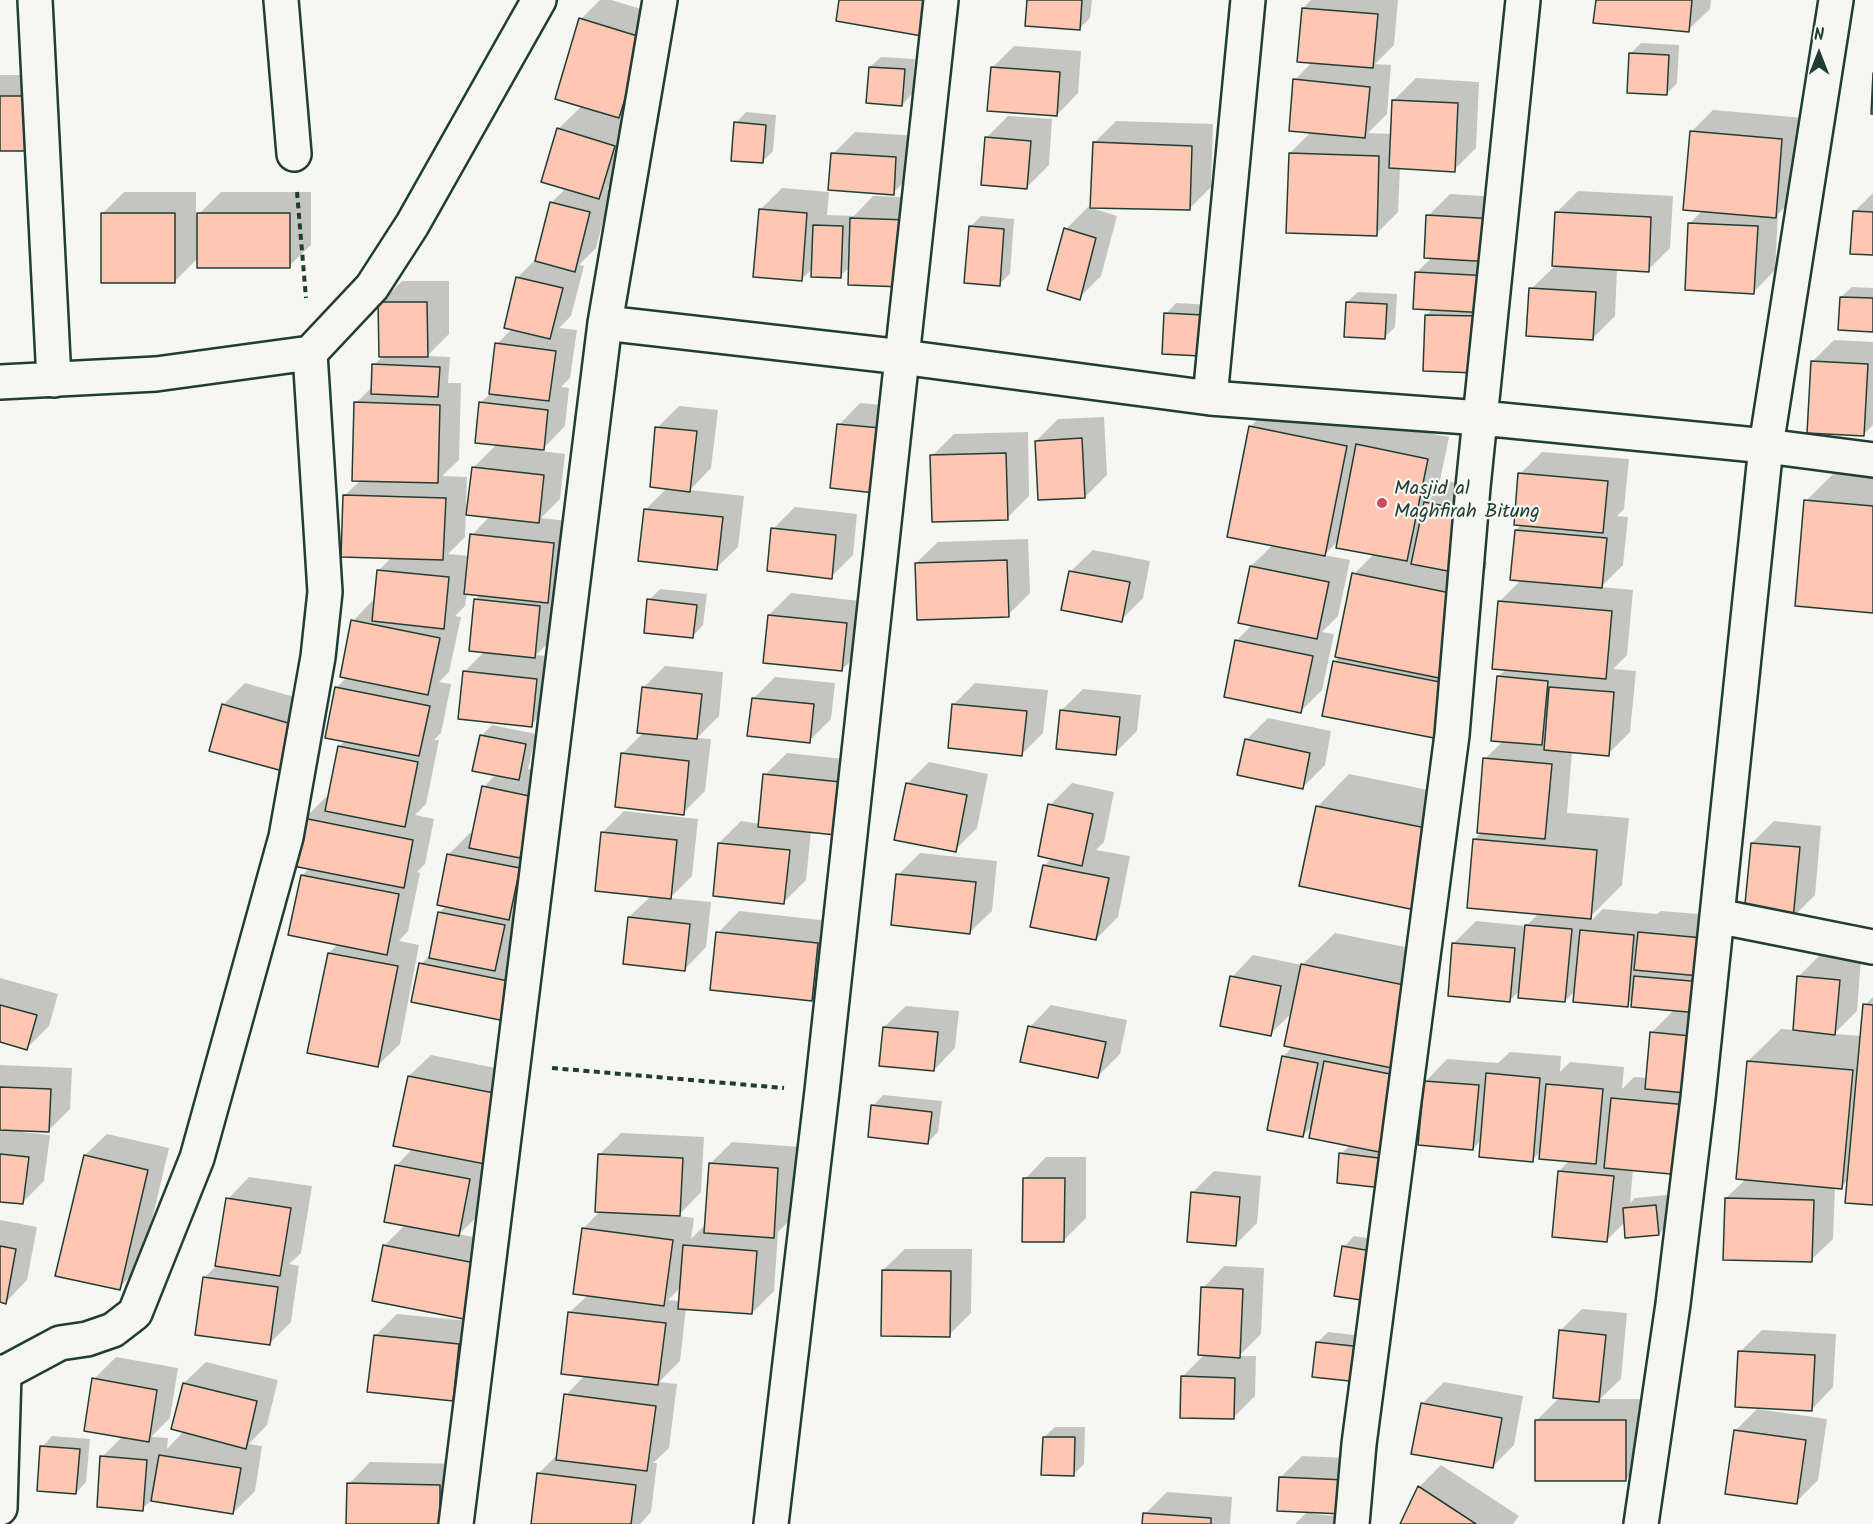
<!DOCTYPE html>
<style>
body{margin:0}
#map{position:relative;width:1873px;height:1524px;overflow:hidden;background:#f6f6f2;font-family:Kalam,sans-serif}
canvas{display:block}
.north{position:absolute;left:1789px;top:24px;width:60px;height:60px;-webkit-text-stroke:4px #f6f6f2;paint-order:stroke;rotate:0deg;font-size:16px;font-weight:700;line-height:24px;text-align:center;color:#1f3d34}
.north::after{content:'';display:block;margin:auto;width:21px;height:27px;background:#1f3d34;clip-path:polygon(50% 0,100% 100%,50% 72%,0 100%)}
</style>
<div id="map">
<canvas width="1873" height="1524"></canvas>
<div class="north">N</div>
</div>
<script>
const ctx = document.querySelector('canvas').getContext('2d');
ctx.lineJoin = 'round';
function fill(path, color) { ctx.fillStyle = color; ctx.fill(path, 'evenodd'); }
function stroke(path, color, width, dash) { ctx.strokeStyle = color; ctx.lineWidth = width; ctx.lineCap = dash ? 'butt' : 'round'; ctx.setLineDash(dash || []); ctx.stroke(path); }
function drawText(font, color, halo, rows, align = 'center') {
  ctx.font = font + ' Kalam,sans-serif'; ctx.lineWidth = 4.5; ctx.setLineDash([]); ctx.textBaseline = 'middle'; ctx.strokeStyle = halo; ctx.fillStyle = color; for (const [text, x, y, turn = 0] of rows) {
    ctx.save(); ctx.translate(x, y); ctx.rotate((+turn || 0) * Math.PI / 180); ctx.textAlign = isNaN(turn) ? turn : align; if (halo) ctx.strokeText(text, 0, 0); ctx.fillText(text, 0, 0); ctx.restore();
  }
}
const shadow = new Path2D(`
 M600 0H611L665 16 641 95 617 118 636 124 620 175 607 189 611 190 596 248 579 265 584 266 571 316 559 328 577 330 570 378 561 387 569 388 565 426 541 451 565 454 560 499 541 518 575 522 557 634 536 655 558 657 553 703 531 725 464 672 485 651 476 599 481 594 467 593 465 606 455 616 461 617 449 672 439 682 451 684 441 733 434 740H439L426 804 415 815 434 819 425 864 417 872 420 873 408 931 399 941 419 945 400 1044 378 1065 329 953 339 943 302 876 310 867 304 819 326 797 329 798 339 747 346 740 336 688 347 677 353 621 375 598 378 571 392 557 344 496 361 480 356 403 373 386 374 365 383 356 380 303 402 281H449V334L427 356 450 357 448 383H461L459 460 442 476 467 477 465 537 448 554 469 556 472 535 490 516 473 468 497 444 480 403 491 393 497 344 513 328 506 327 518 277 537 258 551 203 566 188 558 129 582 106 581 19Z
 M1028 0H1092L1090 18 1080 28Z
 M1311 0H1398L1394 45 1375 64 1391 65 1387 114 1368 133 1392 134 1394 100 1416 78 1479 82 1476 148 1454 170 1400 167 1398 212 1376 234 1290 153 1312 131 1295 80 1313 61 1303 8Z
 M1597 0H1711L1710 9 1688 30Z
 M1641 43 1679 45 1677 83 1667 94 1630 54Z
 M1014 46 1081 51 1078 93 1057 115 992 68Z
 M881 57 915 59 912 94 902 105 870 67Z
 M0 75H53L0 149Z
 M1713 110 1804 118 1797 195 1778 214 1775 270 1754 292 1690 223 1703 210 1691 132Z
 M746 112 776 115 773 151 763 161 736 123Z
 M1008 116 1052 119 1049 165 1027 187 986 138Z
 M1116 121 1213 124 1211 187 1189 209 1094 143Z
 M855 132 918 136 915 171 893 193 833 154Z
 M782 188 829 192 827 215 854 216 873 196 928 198 840 276 813 268 802 279 760 210Z
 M1578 191 1673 196 1670 248 1648 270 1617 268 1615 316 1593 338 1531 289 1554 267 1557 212Z
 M124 192H196V217L221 192H311V245L289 266 199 257 174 282 102 214Z
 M1873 193V253L1854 212Z
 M1450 194 1517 198 1497 350 1426 315 1433 309 1417 272 1432 257 1428 216Z
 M1088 207 1117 216 1101 276 1079 298 1066 229Z
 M981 216 1014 219 1010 274 999 284 970 227Z
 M1852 287 1873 288V330L1841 297Z
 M1358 292 1397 294 1395 327 1384 338 1347 302Z
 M1176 303 1213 305 1164 353 1166 314Z
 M1834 340 1873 342V425L1864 434 1812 362Z
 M1283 395 1377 423 1449 437 1438 490 1447 481 1486 489 1466 558 1487 562 1470 644 1460 716 1334 662 1340 656 1354 574 1374 554 1339 540 1324 555 1350 560 1338 616 1322 632 1334 634 1322 690 1301 711 1237 640 1252 625 1251 566 1273 545 1250 427Z
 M860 403 902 407 832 487 839 425Z
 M679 406 718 410 711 468 690 490 744 496 738 547 716 568 645 510 667 488 657 428Z
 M1104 417 1107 475 1085 497 1036 441 1058 419Z
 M1028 432 1029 496 1007 518 932 456 954 434Z
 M1542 452 1629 459 1624 509 1617 516 1628 517 1623 565 1601 587 1633 590 1627 655 1613 669 1636 671 1630 732 1608 754 1572 751 1567 813 1629 818 1622 885 1592 915V920L1603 909 1657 914 1661 911 1724 916 1717 1071 1633 1169 1630 1203 1635 1198 1667 1195 1669 1223 1659 1234 1626 1221 1607 1240 1559 1171 1570 1160 1541 1151 1532 1160 1482 1139 1473 1149 1426 1081 1447 1059 1498 1063 1510 1052 1561 1056 1560 1072 1570 1062 1624 1067 1622 1089 1634 1077 1647 1078 1651 1033 1675 1009 1633 998 1627 1005 1576 990 1565 1001 1521 989 1510 1000 1454 943 1476 921 1526 926 1539 913 1474 840 1482 831 1485 759 1503 741 1498 677 1507 668 1499 602 1521 580 1516 530 1522 524 1520 474Z
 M1838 469 1873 472V612L1806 501Z
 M795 507 857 514 853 555 831 577 773 529Z
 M1028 539 1030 593 1008 615 916 563 938 542Z
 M1093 550 1150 561 1143 598 1121 620 1071 571Z
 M660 589 707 594 703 625 693 636 649 600Z
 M791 593 868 602 863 648 842 670 769 615Z
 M665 666 723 672 719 716 697 738 711 739 705 791 683 813 622 754 644 732 643 688Z
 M775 677 835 683 831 719 809 741 753 699Z
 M245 683 323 705 311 749 223 705Z
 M975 683 1048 690 1043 733 1021 755 954 704Z
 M1083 689 1141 695 1137 731 1115 753 1061 711Z
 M1268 718 1331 731 1325 765 1303 787 1246 740Z
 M492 725 536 734 528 769 555 775 517 948 509 956 534 961 526 997 421 964 431 954 440 912 446 906 448 855 470 833 473 834 484 787 496 774 481 736Z
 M787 753 863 761 811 831 806 880 784 902 719 843 741 821 760 824 765 775Z
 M929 762 988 774 977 828 955 850 907 784Z
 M1349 774 1463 797 1446 876 1317 807Z
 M1072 783 1114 792 1104 842 1096 850 1130 856 1118 917 1096 939 1044 866 1052 858 1050 805Z
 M624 811 698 819 692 876 670 898 711 902 706 947 685 969 629 917 651 896 603 832Z
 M1774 821 1821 826 1815 895 1793 917 1752 843Z
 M920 853 997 861 992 911 970 932 898 875Z
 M739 911 839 922 833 977 811 999 718 933Z
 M1335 933 1440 954 1391 1187 1341 1154 1350 1145 1313 1125 1303 1135 1283 1057 1293 1046V1012L1270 1034 1232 977 1253 955 1302 965Z
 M1820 955 1861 959 1857 1011 1834 1034 1862 1036 1865 1005 1873 997V1204L1849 1179 1841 1187 1835 1186 1833 1239 1811 1260 1726 1198 1746 1179 1748 1061 1781 1029 1794 1030 1798 977Z
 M0 978 58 994 49 1026 27 1048 0 1040Z
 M1051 1005 1127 1020 1120 1054 1098 1076 1030 1027Z
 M906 1006 959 1011 955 1048 934 1070 884 1027Z
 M431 1055 520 1073 481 1213 459 1234 496 1242 486 1296 464 1318 384 1246 405 1225 396 1166 413 1148 409 1076Z
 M0 1065 72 1068 70 1109 48 1131 23 1130V1132L50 1135 44 1181 22 1203 0 1200Z
 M883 1095 942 1101 938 1132 928 1142 873 1106Z
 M621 1133 704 1137 701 1192 678 1216 694 1218 691 1239 706 1224 710 1164 732 1142 800 1147 795 1215 778 1232 774 1291 752 1313 686 1308 680 1361 659 1382 677 1384 669 1448 653 1463H657L651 1512 640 1524H533L538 1474 558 1454 566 1395 585 1375 569 1313 588 1295 583 1229 601 1210 599 1155ZM681 1287 680 1301 668 1300Z
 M107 1134 169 1148 141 1266 119 1288 85 1155Z
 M1046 1157H1086V1218L1064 1240 1025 1179Z
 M1214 1171 1261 1176 1257 1223 1235 1245 1192 1193Z
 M249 1177 312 1186 301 1253 289 1264 299 1266 291 1322 269 1344 204 1278 217 1265 228 1199Z
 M0 1220 37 1227 27 1280 6 1302 0 1301Z
 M1354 1236 1387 1241 1379 1289 1344 1247Z
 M905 1249H972L971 1313 949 1335 883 1270Z
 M1224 1266 1264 1268 1261 1334 1239 1356H1256L1255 1396 1233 1418 1182 1377 1205 1354 1203 1288Z
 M1582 1309 1627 1313 1621 1379 1600 1399H1647V1458L1625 1480 1536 1421 1560 1397V1331Z
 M397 1314 480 1322 474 1377 452 1399 375 1336Z
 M1762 1330 1836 1334 1833 1387 1812 1409 1740 1352Z
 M1328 1332 1372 1337 1369 1370 1317 1343Z
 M116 1357 178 1368 170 1418 151 1437 168 1438 167 1449 184 1431V1383L206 1362 278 1380 267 1425 249 1444 262 1446 255 1491 233 1513 152 1500 142 1509 102 1457 123 1436 94 1379Z
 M1444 1382 1523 1396 1514 1445 1492 1467 1422 1404Z
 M1757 1409 1827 1419 1818 1480 1796 1502 1735 1431Z
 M1055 1427H1085L1084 1464 1073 1475 1044 1437Z
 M52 1436 90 1439 86 1482 76 1493 42 1447Z
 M1302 1456 1366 1459 1313 1512V1514L1349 1517 1348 1524H1295L1308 1511 1280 1478Z
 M370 1462 462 1464 461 1524H348L349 1484Z
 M1441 1465 1519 1516 1513 1524H1402L1420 1486Z
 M1167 1492 1232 1497 1230 1524H1144L1145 1514Z`);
const building = new Path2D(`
 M839 0H928L922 36 836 21Z
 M1027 0H1082L1080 30 1025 26Z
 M1596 0H1692L1689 32 1593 23Z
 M1302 8 1378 14 1373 68 1297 62Z
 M579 18 644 38 619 118 555 99Z
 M1629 53 1669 55 1667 95 1627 93Z
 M869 67 905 69 902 106 866 103Z
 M991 67 1060 72 1057 116 987 111Z
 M1873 73V114H1871Z
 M1293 79 1370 87 1365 138 1289 131Z
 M0 96H32V151H0Z
 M1392 100 1458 103 1455 172 1389 168Z
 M734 122 766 125 763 163 731 161Z
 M557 128 615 146 599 199 541 182Z
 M1690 131 1782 139 1776 218 1683 210Z
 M985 137 1031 141 1027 189 981 185Z
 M1093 142 1192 146 1190 210 1090 208Z
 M831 153 896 157 894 195 828 190Z
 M1289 153 1379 156 1377 236 1286 233Z
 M550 202 590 212 575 272 535 261Z
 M759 209 807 213 802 281 753 277Z
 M1853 211 1873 212V255L1850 254Z
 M1555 212 1651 217 1649 272 1552 266Z
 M101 213H175V283H101Z
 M197 213H290V268H197Z
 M1426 215 1496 219 1493 262 1424 258Z
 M850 218 907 220 904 287 848 285Z
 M1688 223 1758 226 1754 294 1685 290Z
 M813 225 843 226 841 278 811 277Z
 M969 226 1004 229 1000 286 964 283Z
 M1064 228 1096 238 1080 300 1047 290Z
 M1415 272 1491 276 1489 313 1413 309Z
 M516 277 563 288 550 339 504 328Z
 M1529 288 1596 292 1593 340 1526 336Z
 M1840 297 1873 298V332L1838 330Z
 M378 302H427L428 357H379Z
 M1346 302 1387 304 1385 339 1344 337Z
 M1164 313 1203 315 1200 356 1162 354Z
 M1425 315 1478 316 1476 373 1423 371Z
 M495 343 556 351 549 401 489 394Z
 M1811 361 1868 364 1864 436 1807 433Z
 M372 364 440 367 438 397 371 394Z
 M354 402 440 405 438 483 352 481Z
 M479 402 548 410 544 450 475 443Z
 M837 424 881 428 875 493 830 488Z
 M1249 426 1347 446 1325 556 1227 537Z
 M655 427 697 431 690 492 650 487Z
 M1082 438 1085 498 1038 500 1035 441Z
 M1356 444 1428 459 1407 561 1336 548Z
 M1006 453 1008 520 932 522 930 455Z
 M472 467 544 475 539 523 466 515Z
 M1518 473 1608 481 1603 533 1514 525Z
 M343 495 446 498 443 560 341 557Z
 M1804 500 1873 506V613L1795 606Z
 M1424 502 1465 510 1453 572 1411 564Z
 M644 509 723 517 717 570 638 561Z
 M771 528 836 535 832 579 767 571Z
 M1515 530 1607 538 1602 588 1510 580Z
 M470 534 554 543 548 603 464 594Z
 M1007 560 1009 617 917 620 915 563Z
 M1250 566 1329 582 1317 639 1238 623Z
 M377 570 449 577 444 629 372 621Z
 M1069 571 1130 582 1122 622 1061 610Z
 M1352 573 1455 594 1439 678 1335 657Z
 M474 599 540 606 535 658 469 651Z
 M647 599 697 605 693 638 644 633Z
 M1498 601 1612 611 1606 679 1492 669Z
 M768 615 847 623 842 671 763 663Z
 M351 620 440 638 428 695 340 677Z
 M1235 640 1313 656 1301 713 1224 697Z
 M1333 661 1450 684 1439 739 1322 716Z
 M463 671 537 679 532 727 458 719Z
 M1497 676 1548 681 1542 745 1491 741Z
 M335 687 430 706 419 756 325 738Z
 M642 687 702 694 697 739 637 733Z
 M1549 687 1614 692 1609 756 1544 750Z
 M752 698 814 704 810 743 747 736Z
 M222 704 302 727 290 773 209 751Z
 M952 704 1027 711 1022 756 948 748Z
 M1060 710 1120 717 1116 755 1056 749Z
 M480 735 526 744 519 780 472 771Z
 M1245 739 1310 753 1303 789 1237 775Z
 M338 746 418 762 405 827 325 811Z
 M621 753 689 761 684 815 615 807Z
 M1483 758 1552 764 1545 839 1477 833Z
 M763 774 841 782 836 835 758 827Z
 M906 783 967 795 956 852 894 840Z
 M482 786 534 797 520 858 469 848Z
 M1048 804 1093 814 1082 866 1038 856Z
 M1316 806 1431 829 1415 910 1299 886Z
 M303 818 413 840 404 888 293 866Z
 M601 832 677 840 671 899 595 891Z
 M1473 839 1597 850 1591 919 1467 908Z
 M718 843 790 850 784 904 713 896Z
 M1751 843 1800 847 1793 919 1744 914Z
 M447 854 520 868 509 920 437 905Z
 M1043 865 1109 878 1096 940 1030 927Z
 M896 874 976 882 970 934 891 925Z
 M301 875 399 894 387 955 288 935Z
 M438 912 505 925 495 971 429 958Z
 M628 917 690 924 685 971 623 964Z
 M1525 925 1572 929 1565 1002 1518 998Z
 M1580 930 1634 935 1628 1007 1573 1002Z
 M716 932 818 943 812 1001 710 990Z
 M1638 932 1703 938 1700 976 1634 970Z
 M1452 943 1515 948 1510 1002 1448 996Z
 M328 953 398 966 378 1067 307 1053Z
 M419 963 513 982 505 1021 411 1002Z
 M1301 964 1409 986 1392 1068 1284 1046Z
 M1230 976 1281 986 1271 1036 1220 1026Z
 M1634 976 1702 982 1699 1013 1631 1007Z
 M1797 976 1840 980 1835 1035 1793 1030Z
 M1863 1004 1873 1005V1205L1845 1203Z
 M0 1005 37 1015 27 1050 0 1042Z
 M1028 1026 1106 1042 1098 1078 1020 1062Z
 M883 1027 938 1032 934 1071 879 1066Z
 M1650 1032 1701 1037 1696 1094 1645 1089Z
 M1282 1056 1318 1063 1303 1137 1267 1130Z
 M1324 1061 1395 1075 1379 1152 1309 1138Z
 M1747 1061 1853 1070 1842 1189 1736 1179Z
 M1486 1073 1540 1078 1533 1162 1479 1157Z
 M408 1076 499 1094 485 1164 393 1146Z
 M1424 1081 1479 1085 1473 1150 1418 1145Z
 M1546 1084 1603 1089 1596 1164 1539 1159Z
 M0 1087 51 1089 49 1132 0 1130Z
 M1611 1098 1688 1105 1682 1175 1604 1168Z
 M871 1105 932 1112 928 1144 868 1137Z
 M1339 1153 1394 1160 1392 1189 1337 1183Z
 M0 1154 29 1157 23 1204 0 1202Z
 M598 1154 683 1158 680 1216 595 1212Z
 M84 1155 148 1170 120 1290 55 1276Z
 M709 1163 778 1168 774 1238 704 1233Z
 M395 1165 470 1179 459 1236 384 1222Z
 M1558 1171 1614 1176 1607 1242 1552 1237Z
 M1023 1178H1065L1064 1242H1022Z
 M1191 1192 1240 1197 1236 1246 1187 1242Z
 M226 1198 291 1208 280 1276 215 1266Z
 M1725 1198 1814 1200 1812 1262 1723 1260Z
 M1656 1205 1659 1235 1625 1238 1623 1208Z
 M582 1228 673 1240 664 1306 573 1294Z
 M383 1245 475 1263 464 1319 372 1301Z
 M683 1245 757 1251 752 1314 678 1309Z
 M0 1246 16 1249 6 1304 0 1302Z
 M1342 1246 1377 1252 1368 1301 1334 1296Z
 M882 1270 951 1271 950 1337 881 1336Z
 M203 1277 278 1287 270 1345 195 1335Z
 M1201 1287 1243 1289 1240 1358 1198 1355Z
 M568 1312 666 1323 658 1385 561 1374Z
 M1559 1330 1606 1335 1599 1402 1553 1398Z
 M374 1335 459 1344 453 1401 367 1392Z
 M1316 1342 1362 1347 1359 1382 1312 1377Z
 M1738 1351 1815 1355 1812 1411 1735 1407Z
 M1181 1376 1235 1378 1234 1419 1180 1418Z
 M92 1378 157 1390 149 1442 84 1431Z
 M183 1383 257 1401 246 1449 171 1429Z
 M564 1394 656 1406 647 1471 556 1460Z
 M1421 1403 1502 1418 1493 1468 1411 1454Z
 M1535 1420H1626V1481H1535Z
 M1734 1430 1806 1440 1797 1504 1725 1494Z
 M1043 1437H1075L1074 1476 1041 1475Z
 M40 1446 80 1449 76 1494 37 1491Z
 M159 1455 241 1468 233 1514 151 1501Z
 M100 1456 147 1460 143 1511 97 1507Z
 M537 1473 636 1485 631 1524H531Z
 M1279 1477 1345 1480 1343 1514 1277 1511Z
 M347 1483 440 1485V1524H346Z
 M1418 1486 1476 1524H1400Z
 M1143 1513 1211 1518V1524H1142Z`);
const path = new Path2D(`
 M297 192 306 298
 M552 1068 784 1088`);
const street = new Path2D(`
 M35 0 54 380
 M281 0 294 154
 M605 323 902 357 1210 398 1481 418 1766 446 1873 460
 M0 382 156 374 310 353 372 287 412 225 539 0
 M1210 398 1248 0
 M1717 916 1873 947
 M0 1372 4 1373 0 1508
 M4 1373 60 1343 87 1339 113 1330 135 1313 197 1158 286 837 318 657 325 592 310 353
 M456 1524 605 323 660 0
 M771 1524 822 1091 941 0
 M1352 1524 1359 1444 1452 735 1473 487 1523 0
 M1641 1524 1673 1304 1698 1098 1766 446 1836 0`);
const markers = [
 [1382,503,6,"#d1495b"]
];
const poiNames = [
 ["Masjid al",1394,491],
 ["Maghfirah Bitung",1394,514]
];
fill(shadow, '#0003');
fill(building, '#ffc7b2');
stroke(building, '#1f3d34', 1.5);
stroke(street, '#1f3d34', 38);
stroke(path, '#1f3d34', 4, [6, 4.5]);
stroke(street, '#f6f6f2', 33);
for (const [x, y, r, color] of markers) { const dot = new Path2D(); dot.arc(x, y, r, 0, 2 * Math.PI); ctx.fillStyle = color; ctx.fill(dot); stroke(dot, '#f6f6f2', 2); }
drawText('20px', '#1f3d34', '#f6f6f2', poiNames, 'left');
</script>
